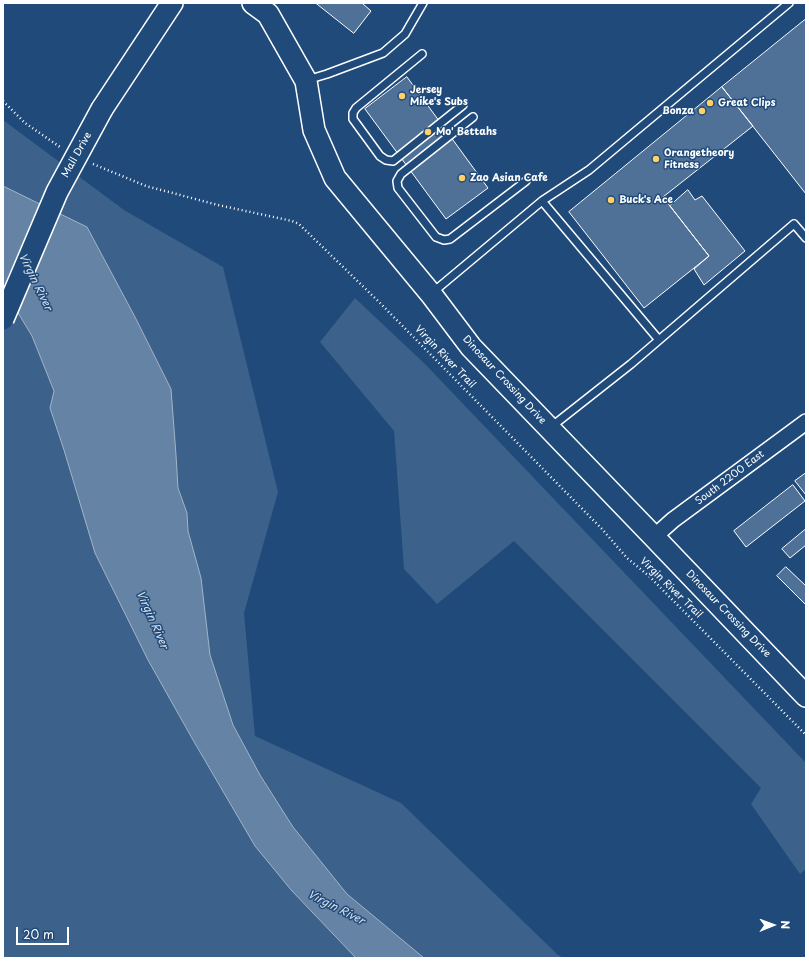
<!DOCTYPE html>
<style>
body{margin:0}
#map{position:relative;width:809px;height:961px;overflow:hidden;background:#1f4a7a;font-family:"Playpen Sans",sans-serif}
canvas{display:block}
.frame{position:absolute;inset:0;border:4px solid #fff;pointer-events:none}
.north{position:absolute;left:753px;top:905px;width:40px;height:40px;-webkit-text-stroke:3px #1f4a7a;paint-order:stroke;rotate:89deg;font-size:11px;font-weight:700;line-height:16px;text-align:center;color:#fff}
.north::after{content:'';display:block;margin:auto;width:14px;height:18px;background:#fff;clip-path:polygon(50% 0,100% 100%,50% 72%,0 100%)}
.scale{position:absolute;left:16px;top:927px;width:53px;height:18px;box-sizing:border-box;border:2px solid #fff;border-top:0;padding-left:5px;font-size:12px;line-height:14px;white-space:nowrap;color:#fff;-webkit-text-stroke:3px #1f4a7a;paint-order:stroke}
</style>
<div id="map">
<canvas width="809" height="961"></canvas>
<div class="frame"></div>
<div class="north">N</div>
<div class="scale">20 m</div>
</div>
<script>
const ctx = document.querySelector('canvas').getContext('2d');
ctx.lineJoin = 'round';
function fill(path, color) { ctx.fillStyle = color; ctx.fill(path, 'evenodd'); }
function stroke(path, color, width, dash) { ctx.strokeStyle = color; ctx.lineWidth = width; ctx.lineCap = dash ? 'butt' : 'round'; ctx.setLineDash(dash || []); ctx.stroke(path); }
function drawText(font, color, halo, rows, align = 'center') {
  ctx.font = font + ' "Playpen Sans",sans-serif'; ctx.lineWidth = 3; ctx.setLineDash([]); ctx.textBaseline = 'middle'; ctx.strokeStyle = halo; ctx.fillStyle = color; for (const [text, x, y, turn = 0] of rows) {
    ctx.save(); ctx.translate(x, y); ctx.rotate((+turn || 0) * Math.PI / 180); ctx.textAlign = isNaN(turn) ? turn : align; if (halo) ctx.strokeText(text, 0, 0); ctx.fillText(text, 0, 0); ctx.restore();
  }
}
const green = new Path2D(`
 M3 120 124 210 223 267 278 492 244 613 255 736 401 803 557 954 563 958H424L347 894 293 827 260 775 233 725 210 655 201 578 188 531 187 513 178 488 176 455 171 389 135 317 87 227 3 186Z
 M3 288 32 336 54 391 50 408 64 450 148 660 193 740 255 846 292 891 356 958H3Z
 M355 298 425 364 806 763V869L800 874 751 804 761 788 514 541 437 604 404 569 394 431 320 342Z`);
const water = new Path2D(`
 M3 186 87 227 135 317 171 389 176 455 178 488 187 513 188 531 201 578 210 655 233 725 260 775 293 827 347 894 424 958H356L292 891 255 846 193 740 148 660 95 553 64 450 50 408 54 391 32 336 3 288Z`);
const building = new Path2D(`
 M316 3H362L371 11 354 33Z
 M806 19V194L722 87Z
 M407 77 488 188 446 219 365 109Z
 M722 87 753 126 663 197 709 256 644 308 569 212Z
 M688 190 695 200 702 196 745 251 704 285 694 269 709 256 670 206Z
 M806 473V495L795 481Z
 M793 485 805 501 746 547 734 531Z
 M806 529V545L790 558 782 549Z
 M786 567 806 586V605L777 576Z`);
const path = new Path2D(`
 M3 101 25 123 60 147
 M93 164 146 186 218 205 292 221 299 224 380 303 602 529 627 558 649 576 806 735`);
const lane = new Path2D(`
 M422 54 356 108 353 113V119L380 156 386 160 393 161 463 105
 M307 80 327 74 383 53 405 34 423 3
 M473 117 401 174 397 181 398 188 436 237 444 240 450 239 526 181
 M542 201 659 340
 M432 293 542 201 589 170 789 3
 M551 427 631 364 794 224 806 238`);
const street = new Path2D(`
 M654 537 673 520 806 422`);
const secondary = new Path2D(`
 M253 3 268 14 306 81 314 130 335 178 431 294 471 347 654 537 806 696
 M102 109 172 3`);
const secondaryBridge = new Path2D(`
 M3 319 57 192 102 109`);
const markers = [
 [402,96,4,"#ffd166"],
 [710,103,4,"#ffd166"],
 [702,111,4,"#ffd166"],
 [428,132,4,"#ffd166"],
 [656,159,4,"#ffd166"],
 [462,178,4,"#ffd166"],
 [611,200,4,"#ffd166"]
];
const poiNames = [
 ["Jersey",410,90],
 ["Mike's Subs",410,102],
 ["Great Clips",718,103],
 ["Bonza",694,111,"right"],
 ["Mo' Bettahs",436,132],
 ["Orangetheory",664,153],
 ["Fitness",664,165],
 ["Zao Asian Cafe",470,178],
 ["Buck's Ace",619,200]
];
const streetNames = [
 ["Mall Drive",77,155,-61],
 ["Virgin River Trail",445,357,46],
 ["Dinosaur Crossing Drive",504,380,47],
 ["South 2200 East",730,478,-37],
 ["Virgin River Trail",671,588,44],
 ["Dinosaur Crossing Drive",728,614,46]
];
const waterNames = [
 ["Virgin River",35,282,64],
 ["Virgin River",152,620,66],
 ["Virgin River",336,908,27]
];
fill(green, '#3c618b');
fill(water, '#6583a4');
stroke(water, '#a3b5c8', 1);
fill(building, '#507197');
stroke(building, '#fff', 1);
stroke(lane, '#fff', 10);
stroke(street, '#fff', 18);
stroke(secondary, '#fff', 24);
stroke(path, '#fff', 2.5, [1, 3]);
stroke(lane, '#1f4a7a', 7);
stroke(street, '#1f4a7a', 15);
stroke(secondary, '#1f4a7a', 21);
stroke(secondaryBridge, '#fff', 24, []);
stroke(secondaryBridge, '#1f4a7a', 21);
for (const [x, y, r, color] of markers) { const dot = new Path2D(); dot.arc(x, y, r, 0, 2 * Math.PI); ctx.fillStyle = color; ctx.fill(dot); stroke(dot, '#1f4a7a', 1.5); }
drawText('bold 10px', '#fff', '#1f4a7a', poiNames, 'left');
drawText('10px', '#fff', '#1f4a7a', streetNames);
drawText('italic 11px', '#d8e0e8', '#1f4a7a', waterNames);
</script>
